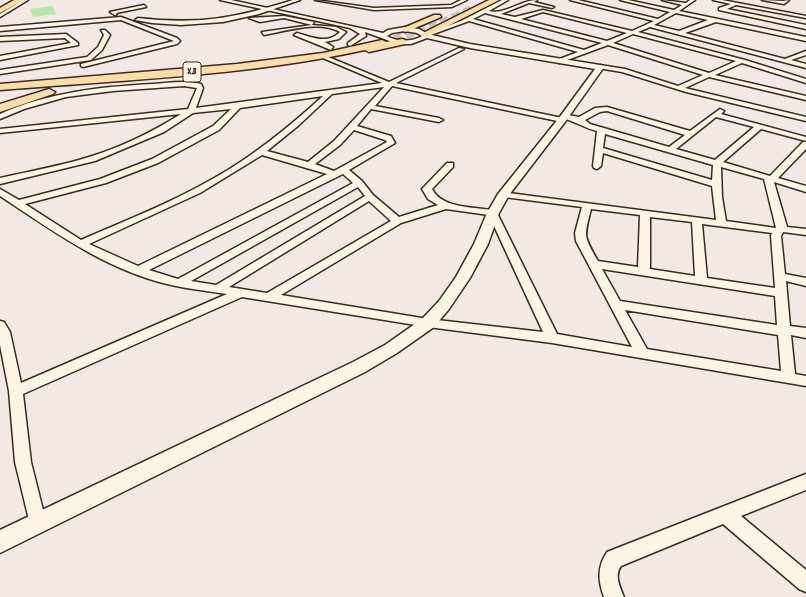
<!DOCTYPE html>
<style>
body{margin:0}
canvas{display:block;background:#f2e8e5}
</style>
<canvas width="806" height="597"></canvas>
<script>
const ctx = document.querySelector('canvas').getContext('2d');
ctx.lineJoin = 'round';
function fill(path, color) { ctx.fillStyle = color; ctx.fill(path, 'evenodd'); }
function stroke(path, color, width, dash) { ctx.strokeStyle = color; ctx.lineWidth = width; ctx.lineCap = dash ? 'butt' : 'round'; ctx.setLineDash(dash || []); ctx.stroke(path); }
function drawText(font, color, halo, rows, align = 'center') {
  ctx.font = font + ' Dekko,sans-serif'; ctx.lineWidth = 4; ctx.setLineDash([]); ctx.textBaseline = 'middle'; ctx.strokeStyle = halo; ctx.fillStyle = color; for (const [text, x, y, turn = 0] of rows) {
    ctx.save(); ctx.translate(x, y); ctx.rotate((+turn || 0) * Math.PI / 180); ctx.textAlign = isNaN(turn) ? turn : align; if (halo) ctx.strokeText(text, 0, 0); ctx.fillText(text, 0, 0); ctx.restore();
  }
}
const green = new Path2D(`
 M52 6 56 14 33 17 30 9Z`);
const trunkTunnel = new Path2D(`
 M382 43 437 25 472 9`);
const minor = new Path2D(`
 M23 0H28L0 17V14Z
 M293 0H300L259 14 223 22 181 25 152 23 135 20 138 18C199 25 236 18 293 0Z
 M315 0 374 8 451 5 461 0H467L452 7 374 10Z
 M502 0H508L489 11C505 15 521 0 537 0L534 2 554 7 552 8 529 3 501 14 515 17 543 10 632 31 654 21 570 0H578L658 19 670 12 620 0H628L674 10 682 5 662 0 686 3 690 0H695L679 11 806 37V41L716 22 685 33 785 59 806 51V55L791 60 806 64V68L650 27 638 32 745 60 806 79V83L742 63 715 75 806 96V100L709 77 685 88 806 117V121L686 92 622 72 598 68 597 67 600 65 625 69 678 86 703 75 608 45 559 63 556 61 557 60 578 52 469 21 428 36 423 35 461 21ZM543 12 627 33 607 41 521 19ZM485 13 602 43 584 50 473 19ZM676 13 708 20 679 31 654 25ZM633 34 736 61 709 73 613 43Z
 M713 0H722L806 16V18L736 5 727 9 806 25V29L719 10V8L731 4Z
 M762 0 783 1 789 0 784 4Z
 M144 5 146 7 116 13 117 14 115 15 110 12Z
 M284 16 314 22 312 25 336 27 346 32 339 39 325 42 333 47 331 50 294 35 297 33C312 37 327 45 340 32 318 20 287 31 264 35L262 32 312 25 284 18 260 22 249 18Z
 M121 17 177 38 180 41 177 44 83 67 81 66V64L174 41 121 20 0 31V27Z
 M101 30H105L110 35 102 50 91 60 0 74V70L87 57 98 47 104 35Z
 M66 34 78 43V45L0 60V56L71 43 65 38 0 41V37Z
 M459 48 464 49 396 83 562 118 566 120 562 122 392 86 375 106 439 118 443 120 439 122 371 109 357 126 391 136 395 143 349 170 362 181 373 195 399 217 438 205 428 199 422 189 447 163H453V167L432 189C443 210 476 206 496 211L557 334 632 347 576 241 575 233 582 207 504 197 499 194 501 192 716 220 712 186 603 153 601 166 597 169 594 168 593 166 597 131C584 128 575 121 562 118V114L579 117 595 108 607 107 690 131 720 109 724 111 721 114 806 137V141L761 129 723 162 770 176 803 142H806V149L778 178 806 186V192L774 182 787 227 806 229V235L783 232 781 236 785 274 806 278V286L786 281 790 326 806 328V338L791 335 795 374 806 376V386L552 343 428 327 242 297 23 394 31 462 46 522 43 528 37 530 31 528 15 462 9 391 0 345V321L4 322 10 332 21 383 227 294C208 291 187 289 167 284 105 269 53 231 0 196V189L19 200 100 179 152 159 213 126 231 109 193 113 164 132 95 161 0 184V178C30 171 61 166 89 157 122 147 152 132 181 114L0 133V129L188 109 197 88 184 86 113 91 66 97 24 109 0 119V114C49 92 100 87 152 84 168 83 185 80 201 84L203 88 196 108 382 83 323 58 328 57 389 82ZM384 87 334 141 308 162 267 151 299 125 332 94ZM323 96C290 126 255 155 216 177 173 202 127 220 81 240L25 204 106 183 158 163 219 130 240 108ZM607 111 685 135 669 147 590 124 585 120 600 112ZM716 117 754 127 715 160 676 149ZM354 130 385 140 387 142 334 171 315 164 340 145ZM605 134 713 165 712 180 603 148ZM262 155 327 174 138 266 89 244 200 193ZM721 167 764 179 776 228 726 221 722 197ZM343 174 353 183 178 279 149 270ZM358 187 365 196 216 285 191 281ZM369 201 391 221 267 293 229 287ZM446 209 489 215 543 332 428 319 281 295 401 223ZM591 209 640 215 638 267 598 261C583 235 584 237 591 209ZM650 217 692 222 695 276 650 269ZM702 224 772 233 771 236 775 288 707 278ZM602 269 775 296 777 325 620 301ZM625 310 778 335 781 371 647 349Z
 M806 474V490L741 516 806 570V592L799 589 723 524 621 566C614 575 620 587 624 597H604C598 581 597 567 607 552Z`);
const tertiary = new Path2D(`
 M220 0H231L383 33 388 30 405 27 419 29 428 34 470 44 600 65 604 67 565 122 509 195 499 213 488 244 470 278 449 309 434 327 397 353 365 372 0 553V530L353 362 385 345 422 319 439 301 456 277 474 244 487 213 498 194 559 118 595 69 470 48 427 38 411 44H398L365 32 366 36 350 46 348 45V43L360 34 350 28ZM405 31 417 33 422 36C412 42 397 42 387 36L392 33Z`);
const trunk = new Path2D(`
 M14 0H24L0 13V8Z
 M489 0H499L428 36H422L421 34Z
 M434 15H440L441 17 408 31 405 32 401 29Z
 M402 39 405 40V44L369 52 365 50C246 76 121 80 0 90V84L237 64 323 53 382 40 386 42Z
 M49 89 55 92 53 94 0 112V104Z`);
const shields = [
 [192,72,18]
];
const shieldNames = [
 ["X3",192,72]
];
fill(green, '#b7e8a8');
stroke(trunkTunnel, '#cdc2bd', 8, [8, 4.5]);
stroke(minor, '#3b2a1e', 3);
stroke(tertiary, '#3b2a1e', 3);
stroke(trunk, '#3b2a1e', 3);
fill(minor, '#fcf5e5');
fill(tertiary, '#fcf5e5');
fill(trunk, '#fbddab');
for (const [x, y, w] of shields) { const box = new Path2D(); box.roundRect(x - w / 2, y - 10, w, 20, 3); ctx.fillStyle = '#fcf5e5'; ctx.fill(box); stroke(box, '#3b2a1e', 1); }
drawText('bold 12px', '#3b2a1e', null, shieldNames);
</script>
